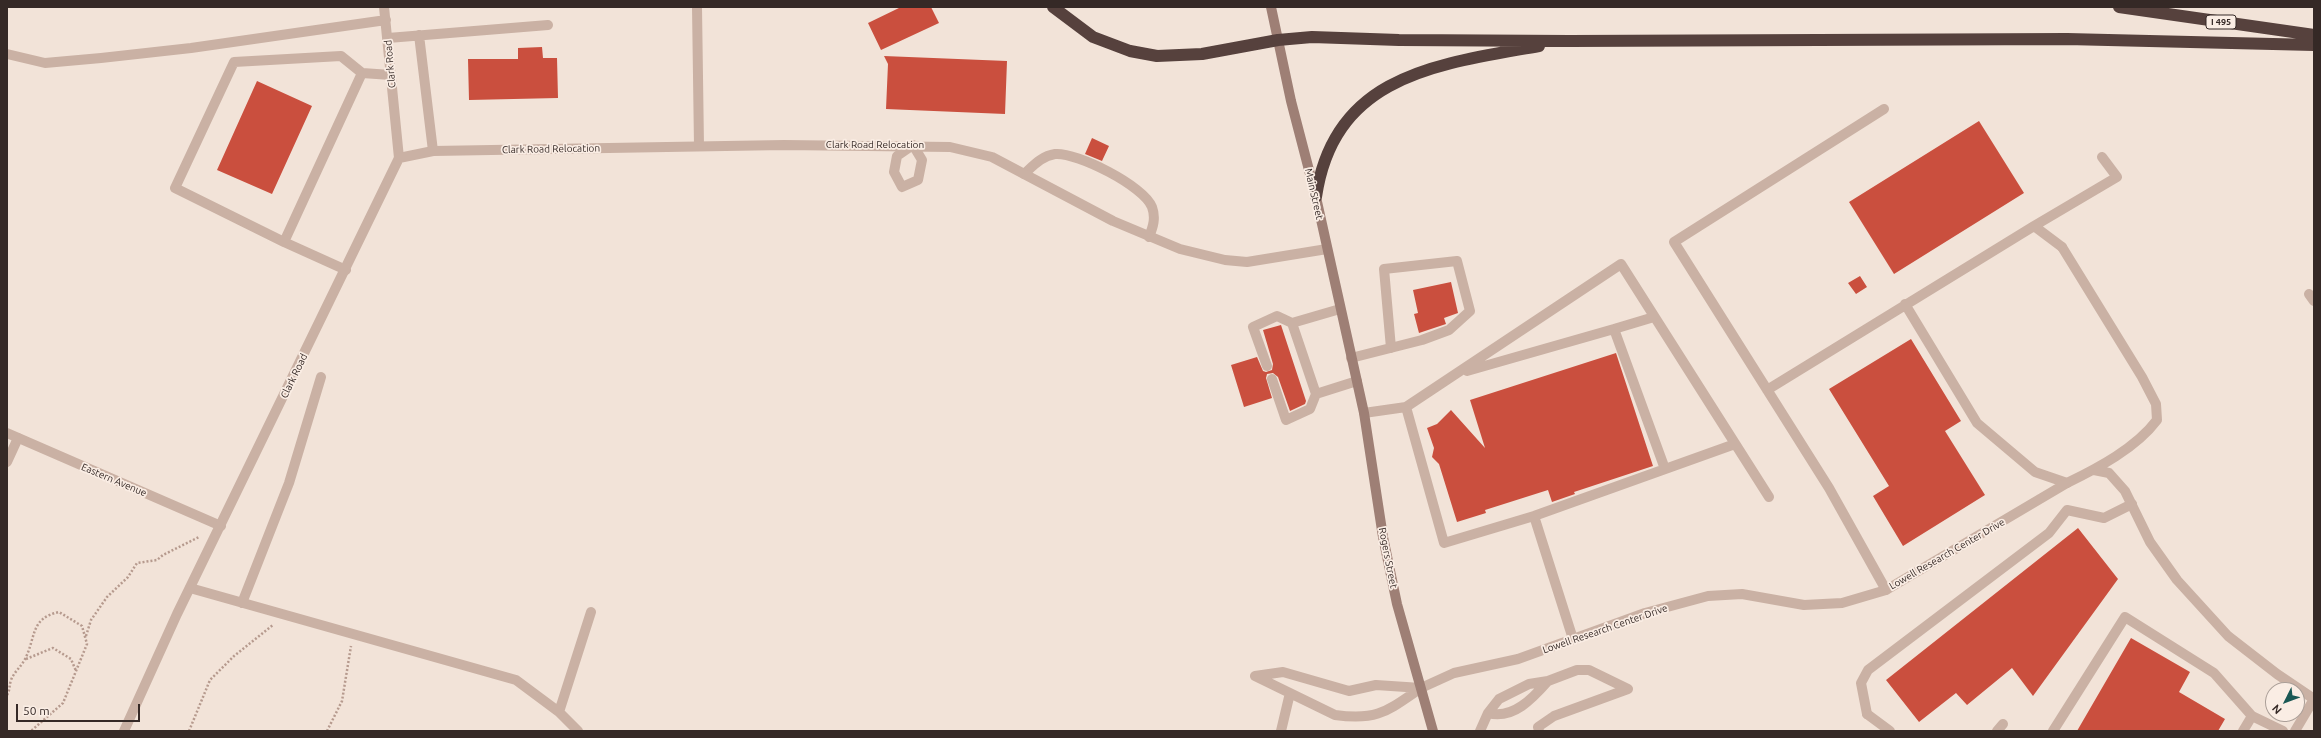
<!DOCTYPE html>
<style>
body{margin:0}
#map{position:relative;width:2321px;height:738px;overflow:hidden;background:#f2e3d8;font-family:Ubuntu,sans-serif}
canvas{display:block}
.frame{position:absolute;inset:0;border:8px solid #352926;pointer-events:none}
.north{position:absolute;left:2265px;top:682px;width:40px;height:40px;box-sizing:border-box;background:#faede4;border:1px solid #ab9f98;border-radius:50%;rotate:228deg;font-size:11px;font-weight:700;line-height:16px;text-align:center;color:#352926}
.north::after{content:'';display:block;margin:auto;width:14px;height:18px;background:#1a5854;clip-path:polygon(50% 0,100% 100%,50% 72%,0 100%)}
.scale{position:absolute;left:16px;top:704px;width:124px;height:18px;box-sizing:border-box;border:2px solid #352926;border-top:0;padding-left:5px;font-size:12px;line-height:14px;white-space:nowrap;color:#352926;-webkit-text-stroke:3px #faede4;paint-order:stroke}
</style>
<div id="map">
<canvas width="2321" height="738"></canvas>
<div class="frame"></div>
<div class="north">N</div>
<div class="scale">50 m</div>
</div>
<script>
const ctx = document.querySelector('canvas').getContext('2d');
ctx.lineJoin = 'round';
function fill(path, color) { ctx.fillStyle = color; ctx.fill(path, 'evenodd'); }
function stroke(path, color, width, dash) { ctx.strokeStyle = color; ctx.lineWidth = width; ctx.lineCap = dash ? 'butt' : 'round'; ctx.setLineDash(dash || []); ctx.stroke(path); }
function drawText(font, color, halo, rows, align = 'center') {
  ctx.font = font + ' Ubuntu,sans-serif'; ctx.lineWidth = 3.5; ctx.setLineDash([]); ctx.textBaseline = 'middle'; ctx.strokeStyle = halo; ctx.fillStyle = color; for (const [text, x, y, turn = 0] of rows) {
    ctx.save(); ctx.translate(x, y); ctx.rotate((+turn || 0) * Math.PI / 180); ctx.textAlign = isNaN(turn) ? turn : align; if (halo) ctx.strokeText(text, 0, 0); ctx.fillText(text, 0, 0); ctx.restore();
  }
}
const building = new Path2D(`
 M901 7H931L939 23 881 50 868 23Z
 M542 47 543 58H557L558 98 469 100 468 59H518V48Z
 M884 56 1007 61 1005 114 886 109 888 64Z
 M257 81 312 106 272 194 217 170Z
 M1979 121 2024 193 1894 274 1849 202Z
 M1092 138 1109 146 1102 161 1085 154Z
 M1860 276 1867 287 1856 294 1848 283Z
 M1451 282 1458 313 1444 318 1446 324 1419 333 1414 314 1418 313 1413 290Z
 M1281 325 1306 401 1305 404 1290 411 1278 377 1273 373 1267 374 1266 378 1272 398 1244 407 1231 365 1257 357 1263 371 1266 372 1272 370 1273 364 1263 330Z
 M1911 339 1961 421 1945 431 1985 495 1903 546 1873 496 1889 486 1829 389Z
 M1616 353 1653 466 1574 492 1575 494 1552 502 1548 490 1485 510 1486 513 1457 522 1439 464 1432 457 1434 448 1427 428 1437 424 1451 410 1485 448 1470 400Z
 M2078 528 2118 579 2033 696 2012 668 1967 705 1956 693 1919 722 1886 680Z
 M2131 638 2190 672 2179 692 2225 719 2218 731H2077Z`);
const path = new Path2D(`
 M86 636 91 620 107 597 128 577 137 563 157 560 163 555 199 537
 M26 659 53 648 71 659 76 671
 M7 695C10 691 9 686 11 680 14 672 21 667 25 659 36 638 30 618 59 612L82 626 87 644 63 703 31 731
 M189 731 210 680 234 656 273 625
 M327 731 342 701 351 646`);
const service = new Path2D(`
 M697 7 699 146
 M419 35 433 151
 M388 38 548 25
 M1884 109 1674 242 1829 488 1886 590
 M913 145 922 160 918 180 902 187 894 172 897 156Z
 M1024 174C1034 165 1042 156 1055 154 1077 152 1144 186 1152 207 1156 218 1153 227 1149 237
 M2034 226 2117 177 2102 157
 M284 242 175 188 234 62 341 56 362 73
 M346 270 284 242 362 73 391 75
 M2309 294 2314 301
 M1905 304 1977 423 2035 472 2067 483
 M1340 309 1292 323 1316 394 1357 381
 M1614 329 1654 317
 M1351 358 1422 340 1449 330 1470 311 1457 261 1384 269 1391 348
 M1267 366 1253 327 1277 316 1292 323
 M1467 371 1614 329 1665 469
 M1272 379 1286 420 1310 409 1316 394
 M1767 390 2034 226 2062 247
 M1406 407 1444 543 1534 516 1735 444
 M1364 413 1406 407 1621 264 1769 497
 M7 462 18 438
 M1534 516 1573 639
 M190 588 516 680 559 712 578 731
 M242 603 289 483 321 377
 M1255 676 1335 715C1378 721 1387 711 1421 688
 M1255 676 1283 672 1349 691 1376 685 1421 688
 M559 712 591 612
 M1488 713C1513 720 1533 698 1548 681
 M1867 714 1861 683 1868 670 2049 533 2067 510 2104 518 2132 504
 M1281 731 1290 693
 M1480 731 1488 713 1499 699 1529 684 1548 681 1577 670H1589L1628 689
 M1539 731 1538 727 1554 716 1628 689
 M1997 731 2003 724
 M2053 731 2125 617 2214 673 2252 716
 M2243 731 2252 716 2283 731`);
const minor = new Path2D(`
 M384 7 399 158
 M7 54 45 63 101 58 191 48 386 20
 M7 433 221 526
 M2094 470 2109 473 2125 491 2150 542 2177 580 2228 636 2277 674 2314 699
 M1421 688 1454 673 1518 659 1645 613 1708 596 1742 594 1804 605 1842 603 1886 590 2067 483C2098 468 2136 448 2157 420L2156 404 2142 377 2062 247
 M1867 714 1890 731
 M2295 731 2314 699`);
const tertiary = new Path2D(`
 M124 731 177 614 399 158 433 151 784 145 950 147 992 157 1113 221 1180 249 1225 260 1247 262 1327 249`);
const secondary = new Path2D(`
 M1271 7 1291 101 1316 197 1364 413 1383 537 1397 604 1433 731`);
const motorway = new Path2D(`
 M1053 7 1093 37 1130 51 1157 56 1202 54 1278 40 1312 37 1399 40 1570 41 2067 39 2314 45
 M2119 7 2314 35
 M1316 197C1334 74 1439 64 1539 46`);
const shields = [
 [2221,22,30]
];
const shieldNames = [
 ["I 495",2221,22]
];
const streetNames = [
 ["Clark Road",390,64,-95],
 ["Clark Road Relocation",875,145],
 ["Clark Road Relocation",551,149,-1],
 ["Main Street",1314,194,77],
 ["Clark Road",294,376,-64],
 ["Eastern Avenue",114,480,23],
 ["Lowell Research Center Drive",1947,554,-30],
 ["Rogers Street",1388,558,79],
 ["Lowell Research Center Drive",1605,629,-19]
];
fill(building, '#ca4f3e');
stroke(path, '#b69a8e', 2.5, [2, 2]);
stroke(service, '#cab1a4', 10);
stroke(minor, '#cab1a4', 10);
stroke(tertiary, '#cab1a4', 10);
stroke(secondary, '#9e7f75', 10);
stroke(motorway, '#56413d', 12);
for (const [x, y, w] of shields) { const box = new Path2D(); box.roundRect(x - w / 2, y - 7, w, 14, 3); ctx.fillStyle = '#faede4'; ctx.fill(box); stroke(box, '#352926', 1); }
drawText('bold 9px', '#352926', null, shieldNames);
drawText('10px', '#352926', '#faede4', streetNames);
</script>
